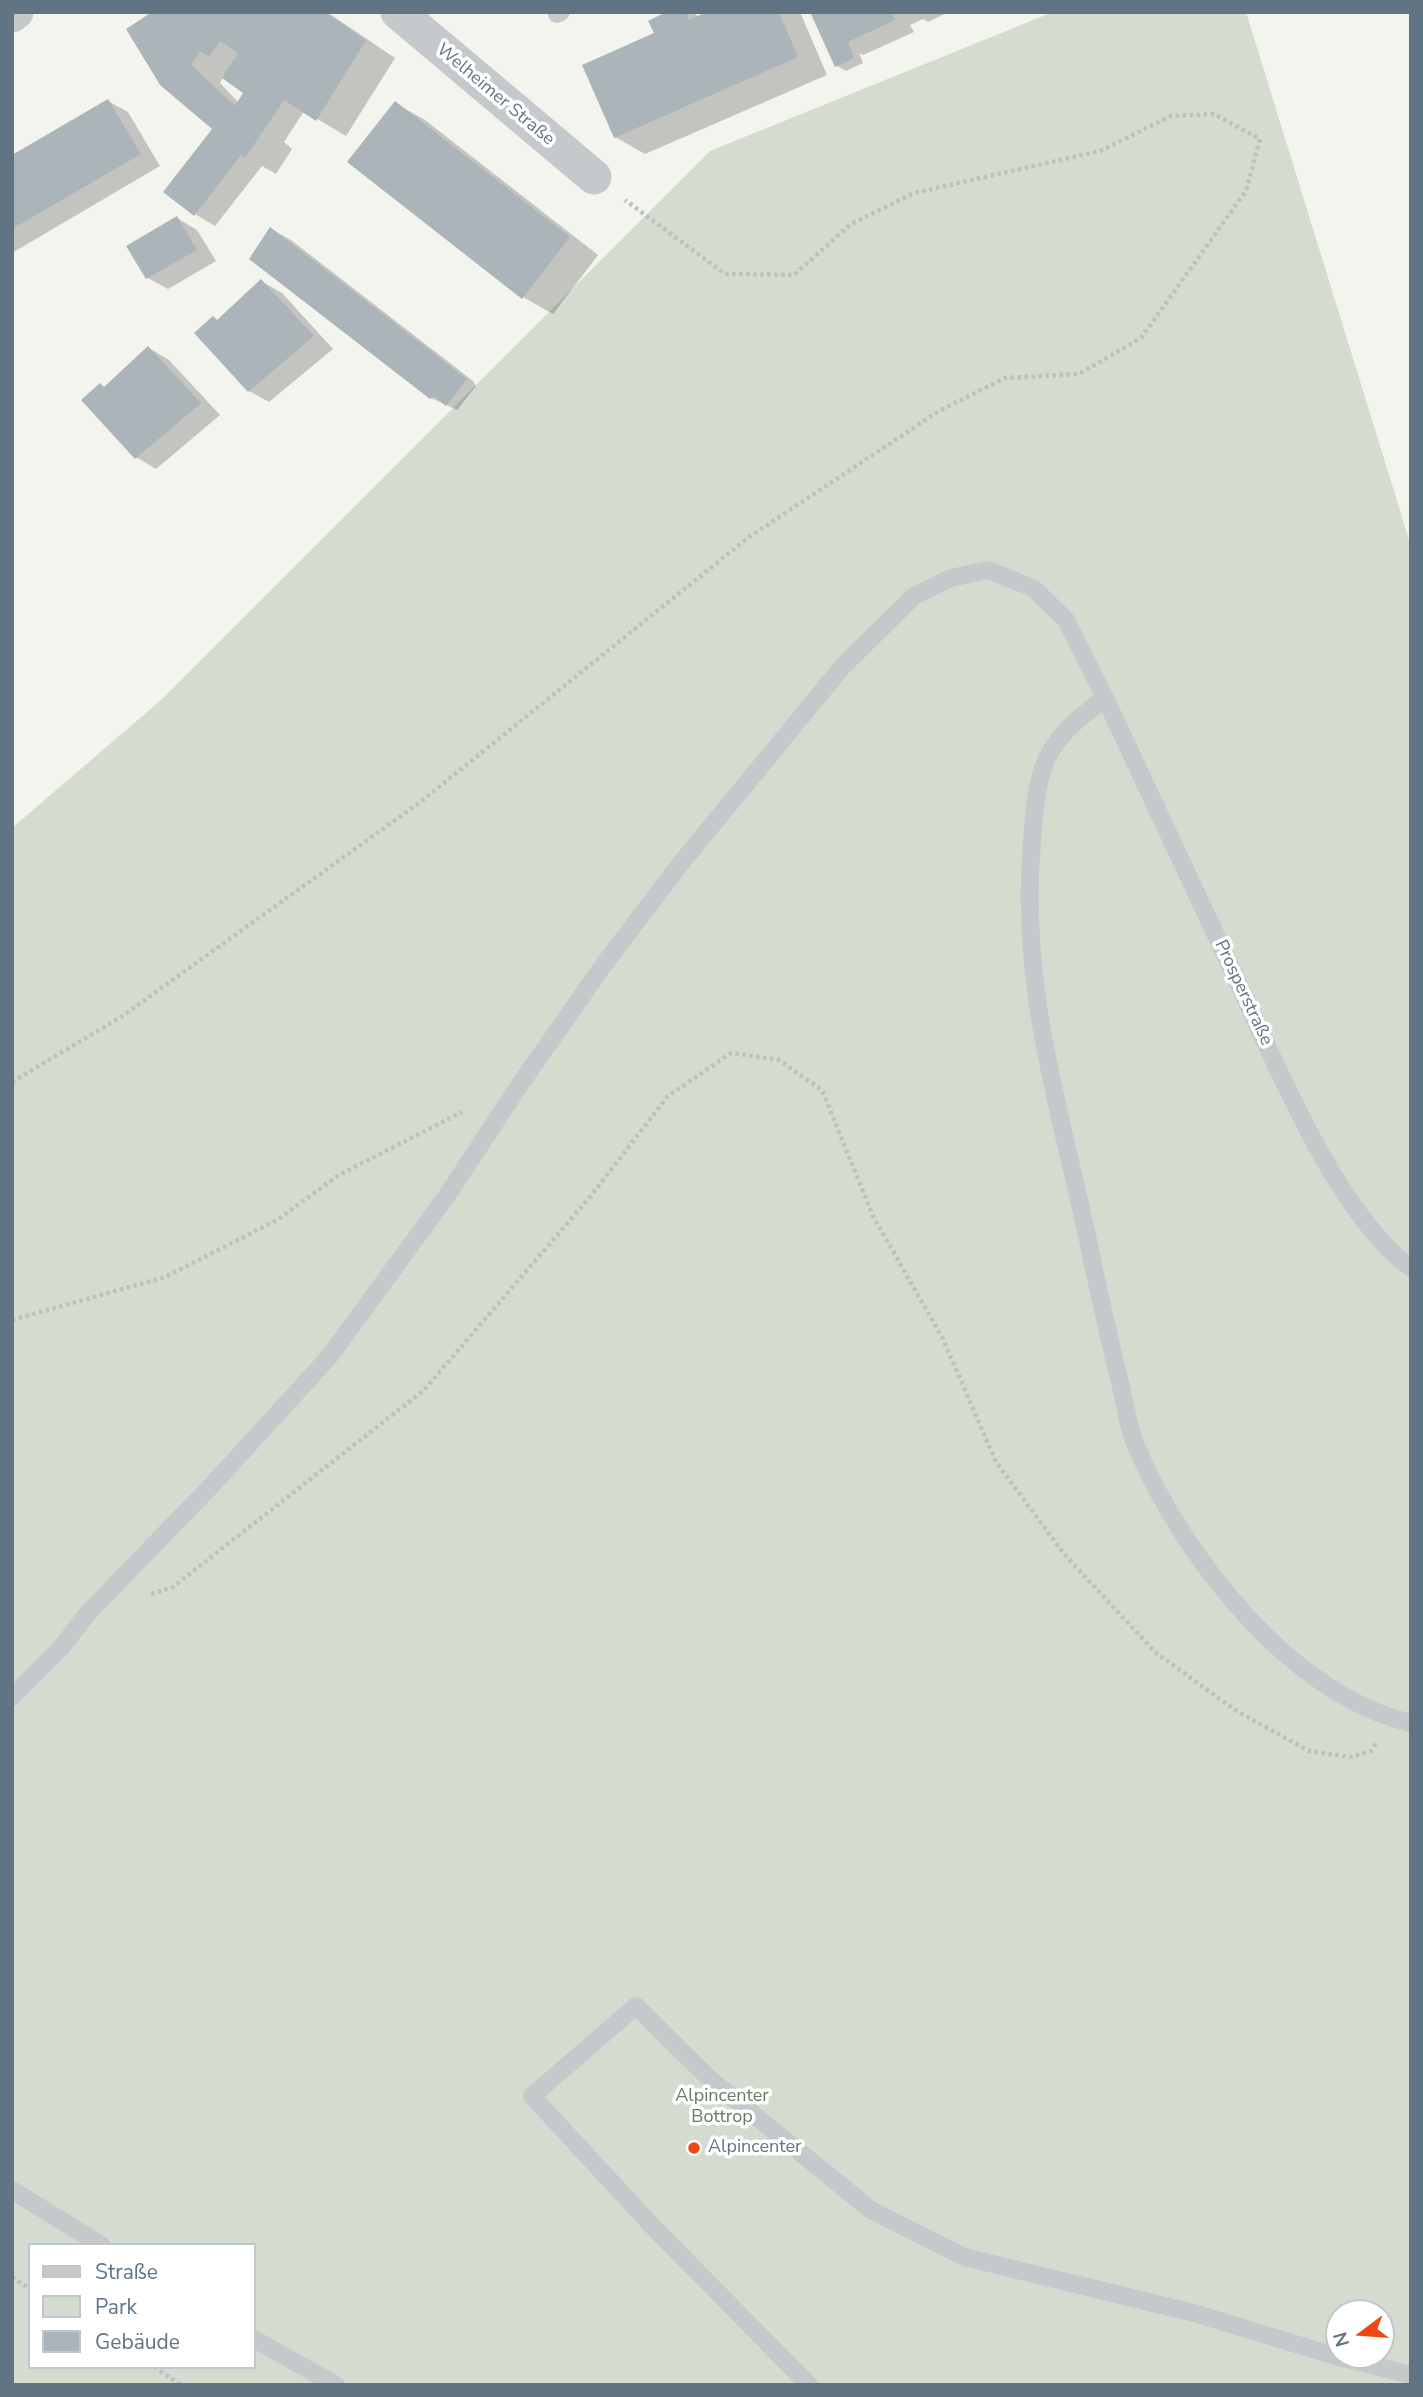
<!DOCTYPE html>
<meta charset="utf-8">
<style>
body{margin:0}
#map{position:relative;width:1423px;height:2397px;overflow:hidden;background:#f4f4ef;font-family:"Nunito Sans",sans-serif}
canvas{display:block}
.frame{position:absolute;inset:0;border:14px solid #617483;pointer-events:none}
.legend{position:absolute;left:28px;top:2243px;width:228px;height:126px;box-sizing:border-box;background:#fff;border:2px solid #c0c7cd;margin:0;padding:9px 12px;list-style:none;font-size:21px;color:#617483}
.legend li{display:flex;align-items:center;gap:14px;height:35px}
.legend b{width:35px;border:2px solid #c0c7cd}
.north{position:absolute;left:1325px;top:2299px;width:70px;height:70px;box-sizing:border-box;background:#fff;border:2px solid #c0c7cd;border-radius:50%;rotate:254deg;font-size:19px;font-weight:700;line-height:28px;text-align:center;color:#617483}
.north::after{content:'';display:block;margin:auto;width:24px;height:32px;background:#f14813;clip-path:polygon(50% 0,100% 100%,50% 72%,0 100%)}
</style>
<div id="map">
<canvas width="1423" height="2397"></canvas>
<div class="frame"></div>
<ul class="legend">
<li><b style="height:9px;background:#c6c9cc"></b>Straße</li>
<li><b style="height:19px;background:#d4dcd0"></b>Park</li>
<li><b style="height:19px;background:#abb4b8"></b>Gebäude</li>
</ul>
<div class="north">N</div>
</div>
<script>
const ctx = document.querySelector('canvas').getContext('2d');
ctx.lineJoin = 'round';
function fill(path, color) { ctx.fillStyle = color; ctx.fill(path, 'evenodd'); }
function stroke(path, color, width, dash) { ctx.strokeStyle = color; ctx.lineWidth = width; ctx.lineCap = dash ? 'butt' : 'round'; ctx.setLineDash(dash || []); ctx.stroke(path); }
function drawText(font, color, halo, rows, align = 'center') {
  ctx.font = font + ' "Nunito Sans",sans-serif'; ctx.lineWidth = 7; ctx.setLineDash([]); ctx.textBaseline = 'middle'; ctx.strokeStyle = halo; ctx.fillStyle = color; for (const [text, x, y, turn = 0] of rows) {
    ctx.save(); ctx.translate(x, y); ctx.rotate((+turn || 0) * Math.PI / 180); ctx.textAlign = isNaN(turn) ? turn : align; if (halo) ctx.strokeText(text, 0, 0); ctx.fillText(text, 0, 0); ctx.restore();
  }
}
const green = new Path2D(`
 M1053 12H1246L1411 546V2385H12V828L161 700 710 151ZM30 2245H254V2367H30ZM1339 2313H1381V2355H1339Z`);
const shadow = new Path2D(`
 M155 12H327L395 58 346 136 304 111 284 142 292 149 276 174 262 166 215 226 195 214 214 129ZM223 77 246 93 239 103 220 83Z
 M671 12H692L699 17 710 12H800L827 75 645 154 615 137 656 34Z
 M812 12H949L928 22 923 19 910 25 914 32 863 55 859 53 863 63 846 71 837 66Z
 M108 101 128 112 160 166 12 253V157Z
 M395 103 425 120 598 255 553 314 523 297Z
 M177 218 197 230 216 261 168 289 148 278Z
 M271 229 291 240 473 381 476 386 457 410 431 398Z
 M261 281 282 293 333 349 269 402 249 391 213 318 218 321Z
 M149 348 169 360 220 415 156 469 136 457 101 385 105 388Z`);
const building = new Path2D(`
 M152 12H325L366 40 316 121 284 100 245 158 241 155 194 216 163 192 212 129 160 85 126 29ZM220 41 238 53 222 78 243 93 235 106 191 65 200 51 209 57Z
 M666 12H686L689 20 706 12H779L798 57 614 138 582 65 654 33 648 21Z
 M810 12H891L895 20 848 42 854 58 835 67Z
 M108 99 141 154 12 229V155Z
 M395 101 570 237 522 299 347 162Z
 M177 216 197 250 146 279 126 246Z
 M270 227 467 379 446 406 434 396 430 399 249 259Z
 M261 279 314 336 248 392 194 333 213 316 217 320Z
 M148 346 201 403 135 459 81 400 100 383 104 387Z`);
const path = new Path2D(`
 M12 1082 121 1017 419 803 749 537 939 411 1005 378 1079 374 1141 338 1246 191 1260 139 1214 114 1171 116 1100 151 914 193 851 224 794 275 725 274 625 200
 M12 1320 165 1277 277 1220 339 1175 462 1112
 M151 1594 173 1587 424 1390 590 1197 668 1096 731 1053 779 1060 822 1090 873 1216 943 1339 996 1462 1065 1555 1155 1652 1235 1710 1309 1751 1350 1757 1371 1751 1377 1742
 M12 2277 30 2289
 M154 2367 181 2385`);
const service = new Path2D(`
 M557 14 561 12
 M1105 698C1148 790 1191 883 1235 976 1274 1060 1337 1215 1411 1268
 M12 1697 61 1648 87 1614 212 1485 329 1357 446 1197 521 1083 605 963 681 863 843 666 914 596 951 578 988 570 1033 588 1066 620 1105 698C1080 717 1053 737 1043 768 1034 796 1033 828 1031 857 1022 996 1061 1112 1089 1245 1099 1294 1110 1342 1122 1391 1126 1409 1129 1431 1137 1448 1183 1556 1291 1696 1411 1723
 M12 2190 101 2245
 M254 2339 336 2385
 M809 2385 656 2230 532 2096 636 2006 712 2081 871 2210 964 2257 1194 2313 1335 2356 1411 2375`);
const minor = new Path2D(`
 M398 12 594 177
 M12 15 16 12`);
const markers = [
 [694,2148,7,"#f14813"]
];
const streetNames = [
 ["Welheimer Straße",495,95,40],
 ["Prosperstraße",1243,993,65]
];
const parkNames = [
 ["Alpincenter",722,2097],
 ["Bottrop",722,2118]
];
const poiNames = [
 ["Alpincenter",708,2148]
];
fill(green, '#d4dcd0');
fill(shadow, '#0003');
fill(building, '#abb4b8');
stroke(path, '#bfc0c2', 4.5, [3.5, 3.5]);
stroke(service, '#c6c9cc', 18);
stroke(minor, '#c6c9cc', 35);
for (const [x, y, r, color] of markers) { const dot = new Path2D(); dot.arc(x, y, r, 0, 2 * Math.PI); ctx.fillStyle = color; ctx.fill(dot); stroke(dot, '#fff', 2.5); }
drawText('18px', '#617483', '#fff', streetNames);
drawText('18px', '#657a60', '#fff', parkNames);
drawText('18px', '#617483', '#fff', poiNames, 'left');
</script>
